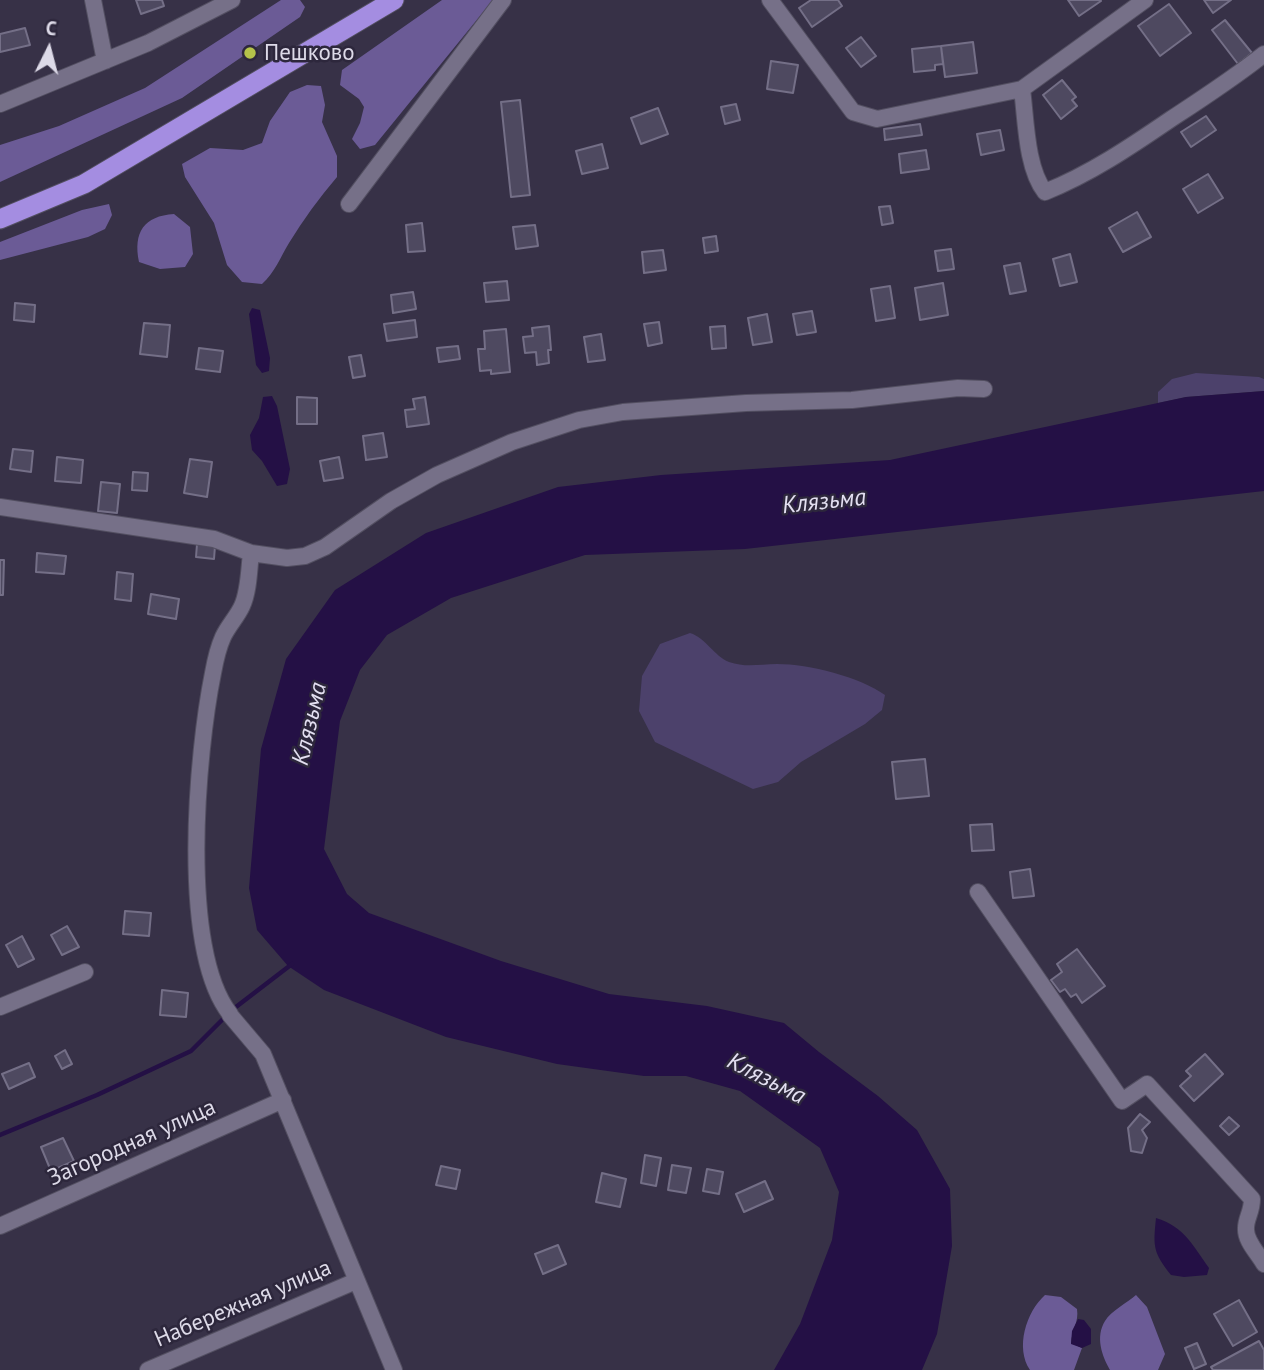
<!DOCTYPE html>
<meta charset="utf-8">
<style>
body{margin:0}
#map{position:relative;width:1264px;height:1370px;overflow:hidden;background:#373147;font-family:"PT Sans",sans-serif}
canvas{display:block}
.north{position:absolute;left:14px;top:14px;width:70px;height:70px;-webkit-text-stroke:5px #2d273c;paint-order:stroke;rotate:6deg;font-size:19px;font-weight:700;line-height:28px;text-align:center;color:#dddae8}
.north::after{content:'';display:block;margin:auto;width:24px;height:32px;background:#dddae8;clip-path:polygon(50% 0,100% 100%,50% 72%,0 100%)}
</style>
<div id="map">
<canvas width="1264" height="1370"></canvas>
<div class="north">С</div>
</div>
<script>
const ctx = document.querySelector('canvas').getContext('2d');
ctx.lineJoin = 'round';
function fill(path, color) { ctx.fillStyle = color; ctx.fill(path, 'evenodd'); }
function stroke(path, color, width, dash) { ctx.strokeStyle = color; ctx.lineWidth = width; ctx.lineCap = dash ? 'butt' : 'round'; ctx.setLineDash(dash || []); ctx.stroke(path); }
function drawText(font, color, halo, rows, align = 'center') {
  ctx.font = font + ' "PT Sans",sans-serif'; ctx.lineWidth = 5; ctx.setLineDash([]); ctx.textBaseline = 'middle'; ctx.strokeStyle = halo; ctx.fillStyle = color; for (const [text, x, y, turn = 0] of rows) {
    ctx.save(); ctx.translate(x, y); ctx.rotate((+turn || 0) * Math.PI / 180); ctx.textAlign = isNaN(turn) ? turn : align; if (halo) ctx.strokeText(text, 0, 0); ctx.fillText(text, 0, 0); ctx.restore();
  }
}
const green = new Path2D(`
 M1196 373 1259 377 1264 379V391L1186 397 1158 403V392L1172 379Z
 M690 633C706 638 714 656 729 662 746 668 760 664 777 664 809 664 860 677 885 695L882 710 865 724 801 762 778 782 753 789 655 742 639 711 642 676 660 644Z`);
const forest = new Path2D(`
 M281 0H300L305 7 300 17 182 98 0 182V145L59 126 145 88Z
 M442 0H493L375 145 360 149 352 139 360 123 364 107 359 99 340 85 342 70Z
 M307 85 321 86 325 105 322 122 337 156V177C319 198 303 220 289 243 280 258 275 272 262 284L242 282 227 265 214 223 185 177 182 164 210 148 243 150 262 143 270 121 290 92Z
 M109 204 112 215 105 229 88 237 0 260V242L82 210Z
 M174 214 190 227 193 254 185 267 160 269 139 262C133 232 144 216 174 214Z
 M1045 1295 1061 1297 1077 1309C1079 1322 1072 1330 1071 1343L1082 1348 1074 1370H1030C1015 1348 1026 1312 1045 1295Z
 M1136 1295 1147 1307 1165 1354 1158 1370H1110C1102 1356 1095 1337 1105 1321 1111 1311 1127 1303 1136 1295Z`);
const water = new Path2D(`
 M252 308 260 310 270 358 269 371 262 373 256 365 249 314Z
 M1264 391V491L745 549 585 555 451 598 387 635 360 670 340 721 324 849 347 894 369 913 501 961 609 994 707 1006 784 1023 819 1052 878 1096 917 1130 950 1189 952 1246 937 1334 922 1370H774L800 1324 832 1240 839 1192 820 1148 740 1091 686 1076H644L557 1064 446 1037 324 990 288 966 257 930 249 888 261 749 286 659 335 590 426 533 558 487 661 475 890 460 1186 397Z
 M272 396 277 406 290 469 287 484 277 486 262 461 252 450 250 435 259 418 263 397Z
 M1156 1218C1185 1227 1192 1245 1209 1268L1207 1275 1184 1277 1171 1275C1153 1252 1153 1247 1156 1218Z
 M1078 1319 1084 1320 1091 1329V1344L1082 1348 1071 1344 1072 1331Z`);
const stream = new Path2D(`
 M232 1010 292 964
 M0 1135 97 1095 191 1051 226 1016`);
const building = new Path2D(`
 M136 0H162L164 6 141 14Z
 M811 0H838L842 6 812 27 799 8Z
 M1068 0H1100L1101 1 1079 16Z
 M1204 0H1231L1213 13Z
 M1169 4 1191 33 1160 56 1138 26Z
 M1225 20 1252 53 1238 64 1212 30Z
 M25 28 30 45 0 52V34Z
 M861 37 876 56 861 67 846 48Z
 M973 42 977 73 945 77 941 46Z
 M941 46 943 64 935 65V70L914 72 912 49Z
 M771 61 798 65 793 93 767 89Z
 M1062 80 1076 97 1072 100 1077 106 1061 119 1043 95Z
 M520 100 530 195 511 197 501 102Z
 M736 104 740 120 725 124 721 107Z
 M658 108 668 134 641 144 631 118Z
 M1206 116 1216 130 1191 147 1181 132Z
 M920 124 922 135 885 140 884 129Z
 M1000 130 1004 150 981 155 977 134Z
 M602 144 608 168 582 174 576 151Z
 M926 150 929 169 901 173 899 154Z
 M1208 174 1223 198 1198 213 1183 189Z
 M890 206 893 223 882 225 879 207Z
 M1137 212 1151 237 1123 252 1109 228Z
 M422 223 425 251 408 252 406 225Z
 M535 225 538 246 516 249 513 227Z
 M716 236 718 251 705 253 703 238Z
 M951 249 954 269 938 271 935 251Z
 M663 250 666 270 644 273 642 252Z
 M1070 254 1077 282 1060 286 1053 259Z
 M1020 263 1026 291 1010 294 1004 266Z
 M507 281 509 300 486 302 484 283Z
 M943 283 948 315 920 320 915 288Z
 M890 286 895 318 876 321 871 289Z
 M413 292 416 309 393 313 391 295Z
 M15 303 35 305 34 322 14 320Z
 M812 311 816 332 797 335 793 314Z
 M767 314 772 342 753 345 748 318Z
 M415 320 417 337 387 341 384 324Z
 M659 322 662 343 648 346 644 324Z
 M144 323 170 325 167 357 140 354Z
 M549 326 551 350H548L549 363 537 365 536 352 525 353 523 337 533 336 532 328Z
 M725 326 726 348 712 349 710 327Z
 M506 329 510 372 491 374V370L480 371 478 349H485L484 331Z
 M601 334 605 360 588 362 584 337Z
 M458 346 460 359 439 362 437 348Z
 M199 348 223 351 220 372 196 369Z
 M361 355 365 376 353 378 349 357Z
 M297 397 317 398V424H297Z
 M425 397 429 424 407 427 405 410 415 409 413 399Z
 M383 433 387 457 366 460 363 436Z
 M13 449 33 451 31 472 10 469Z
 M57 457 83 460 81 483 55 481Z
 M339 457 343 478 324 481 320 461Z
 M190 459 212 462 207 497 184 493Z
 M133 472 148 473 147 491 132 490Z
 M101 482 120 484 117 513 98 511Z
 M197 544 215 546 214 559 196 557Z
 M37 553 66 556 64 574 36 572Z
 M0 560H4L3 595H0Z
 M117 572 133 574 131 601 115 599Z
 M151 594 179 599 176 619 148 614Z
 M925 759 929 796 896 799 892 762Z
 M992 824 994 850 972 851 970 825Z
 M1030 869 1034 896 1013 898 1010 872Z
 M125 911 151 913 149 936 123 934Z
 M67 926 79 947 62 955 51 935Z
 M22 936 34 959 18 967 6 945Z
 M1077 949 1105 986 1082 1003 1076 994 1071 997 1065 989 1060 992 1051 980 1062 972 1057 964Z
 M162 990 188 993 186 1017 160 1015Z
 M65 1050 72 1064 62 1069 55 1056Z
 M1205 1054 1223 1074 1194 1101 1180 1086 1191 1076 1186 1071Z
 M29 1063 35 1077 9 1089 2 1074Z
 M1140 1114 1150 1122 1142 1130 1147 1138 1142 1153 1131 1151 1128 1128Z
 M1229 1117 1239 1126 1229 1135 1220 1126Z
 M63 1138 74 1161 51 1171 41 1147Z
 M645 1155 661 1158 656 1186 641 1183Z
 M672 1165 691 1168 686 1193 668 1190Z
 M441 1166 460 1170 456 1189 436 1185Z
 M707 1169 723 1172 719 1194 703 1191Z
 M602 1173 626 1179 620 1207 596 1202Z
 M765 1181 773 1199 744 1212 736 1194Z
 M558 1245 566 1264 543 1274 535 1254Z
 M1239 1300 1257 1332 1233 1346 1214 1314Z
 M1259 1341 1264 1350V1370H1213L1211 1367Z
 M1197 1343 1206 1364 1194 1369 1185 1348Z`);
const minor = new Path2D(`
 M93 0 105 61
 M770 0 853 112 877 119 1022 89 1145 0
 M1022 89C1026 119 1026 168 1045 192 1090 174 1130 147 1171 119 1203 98 1234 78 1264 54
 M0 104 148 43 232 0
 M349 204 503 0
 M0 507 214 539 251 553 287 558 305 556 325 547 391 501 437 475 512 442 579 420 623 412 746 403 852 400 958 388 984 389
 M978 892 1122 1101 1147 1084 1252 1199C1252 1212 1246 1218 1246 1228 1245 1241 1258 1253 1264 1264
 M0 1007 85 972
 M230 1014C179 949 197 752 213 673 215 662 218 648 223 637 228 626 237 617 242 606 249 591 249 569 251 553
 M230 1015 263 1054 394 1370
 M0 1226 283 1100
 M148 1370 356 1281`);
const trunk = new Path2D(`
 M0 219 84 184 394 0`);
const markers = [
 [250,53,7,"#b4c24a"]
];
const poiNames = [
 ["Пешково",264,53]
];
const streetNames = [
 ["Загородная улица",132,1143,-24],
 ["Набережная улица",243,1304,-23]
];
const waterNames = [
 ["Клязьма",824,502,-6],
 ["Клязьма",310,724,-77],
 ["Клязьма",766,1079,27]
];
fill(green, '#4c416b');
fill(forest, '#6b5b96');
fill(water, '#241045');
stroke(stream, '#241045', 4.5);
fill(building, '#4e4960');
stroke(building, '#746f87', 2);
stroke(minor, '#534f61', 18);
stroke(trunk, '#534f61', 21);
stroke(minor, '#767088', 16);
stroke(trunk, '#a48de1', 19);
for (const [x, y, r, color] of markers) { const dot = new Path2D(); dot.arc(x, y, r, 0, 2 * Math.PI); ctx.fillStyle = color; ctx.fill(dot); stroke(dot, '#2d273c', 2.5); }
drawText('23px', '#dddae8', '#2d273c', poiNames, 'left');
drawText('23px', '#dddae8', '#2d273c', streetNames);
drawText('italic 24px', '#e3dff1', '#2d273c', waterNames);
</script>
